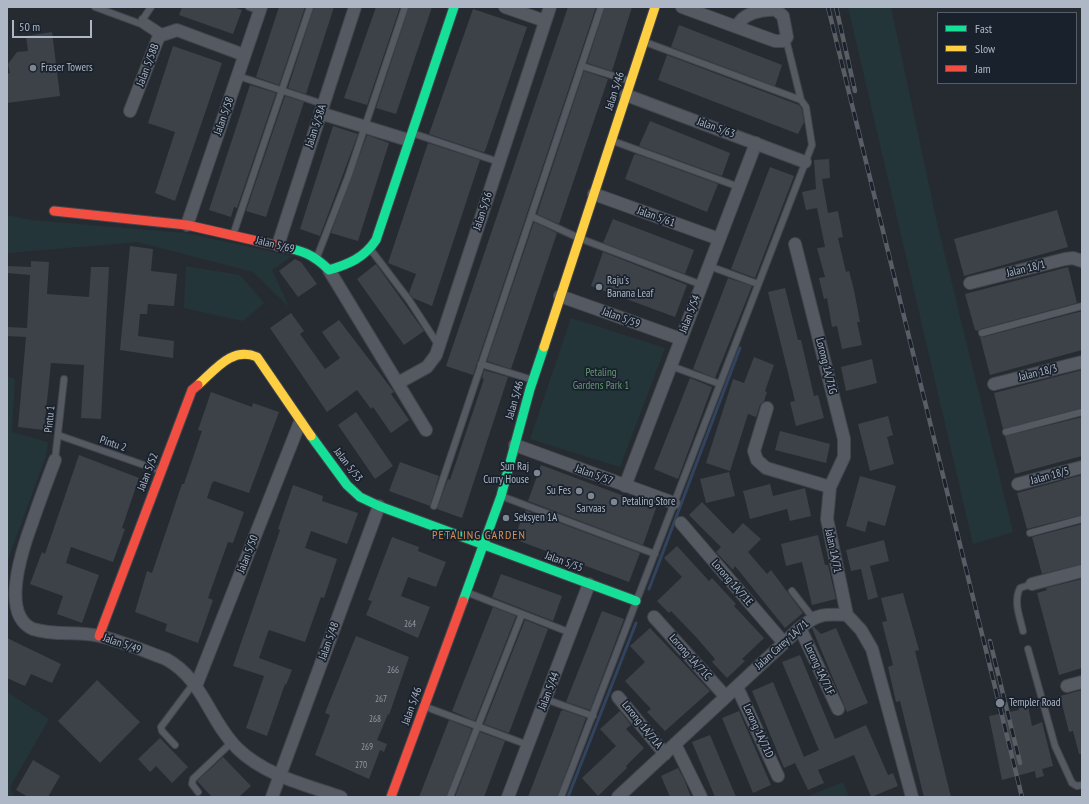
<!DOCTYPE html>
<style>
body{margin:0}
#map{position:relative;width:1089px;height:804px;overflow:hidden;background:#262b32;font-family:"PT Sans Narrow",sans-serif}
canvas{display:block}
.frame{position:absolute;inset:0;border:8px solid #aeb7c5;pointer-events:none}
.legend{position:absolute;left:937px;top:12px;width:140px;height:72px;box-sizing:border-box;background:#19212d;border:1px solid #555d6a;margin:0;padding:5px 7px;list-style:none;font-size:12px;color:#aeb7c5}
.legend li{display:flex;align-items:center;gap:8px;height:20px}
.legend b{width:20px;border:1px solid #555d6a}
.scale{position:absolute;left:12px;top:20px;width:80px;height:18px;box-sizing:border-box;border:2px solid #aeb7c5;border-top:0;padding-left:5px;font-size:12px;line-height:14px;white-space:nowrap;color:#aeb7c5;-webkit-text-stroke:3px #19212d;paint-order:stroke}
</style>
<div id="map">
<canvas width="1089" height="804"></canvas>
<div class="frame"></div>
<ul class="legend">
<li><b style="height:5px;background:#16e098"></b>Fast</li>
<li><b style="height:5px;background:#ffcf43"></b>Slow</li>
<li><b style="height:5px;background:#f24e42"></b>Jam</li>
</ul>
<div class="scale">50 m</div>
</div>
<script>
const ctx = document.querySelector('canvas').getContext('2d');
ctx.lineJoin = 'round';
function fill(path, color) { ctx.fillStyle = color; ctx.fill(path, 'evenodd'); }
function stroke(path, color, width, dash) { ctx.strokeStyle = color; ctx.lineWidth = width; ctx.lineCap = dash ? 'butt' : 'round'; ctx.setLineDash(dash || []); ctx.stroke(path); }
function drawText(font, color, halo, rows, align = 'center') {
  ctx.font = font + ' "PT Sans Narrow",sans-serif'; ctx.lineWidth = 3.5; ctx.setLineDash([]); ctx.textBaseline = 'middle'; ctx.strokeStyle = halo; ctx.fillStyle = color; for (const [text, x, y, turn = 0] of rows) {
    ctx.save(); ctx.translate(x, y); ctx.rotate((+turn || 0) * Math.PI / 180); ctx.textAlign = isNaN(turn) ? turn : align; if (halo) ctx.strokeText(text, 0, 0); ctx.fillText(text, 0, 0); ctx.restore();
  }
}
const green = new Path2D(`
 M848 7H891L937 223 1013 532 973 544Z
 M7 215 31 220 185 233 292 256 272 270 289 307 253 272 138 242 7 253Z
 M186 266 240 275 264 303 243 321 184 308Z
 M571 318 665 348 620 467 530 439Z
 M7 376 15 379 12 432 48 442 46 456 7 562Z
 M7 692 49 719 10 787 14 797H7Z
 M843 782 849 797H806Z`);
const stream = new Path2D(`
 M649 589 740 348
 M568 797 636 623`);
const building = new Path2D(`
 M182 7H233L242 10 233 34 179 15Z
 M279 7H305L279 85 256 77Z
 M314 7H334L306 94 288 88Z
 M376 7H400L367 105 344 98Z
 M409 7H432L396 114 376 108Z
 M568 7H596L473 375 446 366Z
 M605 7H632L612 71 587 63Z
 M473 9 527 27 485 151 483 152 429 134Z
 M679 25 782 65 775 86 671 47Z
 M52 32 60 96 7 103V74L10 73 8 64 17 52 28 51 26 36Z
 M173 46 222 63 175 201 155 193 175 132 148 123Z
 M667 55 799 105 802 109 804 122 798 134 658 80Z
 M584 71 608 79 559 224 537 214Z
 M250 85 276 93 237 208 234 207 231 217 209 210Z
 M285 96 304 102 266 217 246 211Z
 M650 121 730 153 722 176 639 146Z
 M333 126 358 134 320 236 300 229Z
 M367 135 389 143 358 241 331 233Z
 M428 143 480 160 432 306 413 298 409 293 416 274 388 263Z
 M636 154 718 184 707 212 625 179 634 155Z
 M829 159 830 178 822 179 828 213 838 211 843 237 838 238 846 272 849 271 854 290 860 322H857L862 345 842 349 837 326 832 327 827 298 824 299 819 278 825 277 817 248 825 247 817 208 806 210 802 192 816 189 814 160Z
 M770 167 794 176 755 278 731 269Z
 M1057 210 1068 247 964 276 954 239Z
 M613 219 694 250 685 274 603 243Z
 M534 222 557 233 511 369 487 361Z
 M130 246 153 249 151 271 177 274 174 306 148 304 147 314H140L138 336 174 341 173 358 120 350Z
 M603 252 687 285 675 317 591 286Z
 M295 259 301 262 317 284 298 297 279 271Z
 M31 261 49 262 47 294 89 297 91 267H109L101 419 81 418 84 365 51 363 44 430 18 427 26 337 7 336V327L27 328 30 275 7 273V266L31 267Z
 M376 264 424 331 404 345 357 279Z
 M1068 267 1077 303 981 329 978 331 975 330 965 294Z
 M728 278 752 286 715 378 693 369Z
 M785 288 798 340H801L814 396 818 395 824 418 796 426 790 402 795 401 768 292Z
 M1082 311V350L990 375 980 337H983Z
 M291 313 304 331 300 334 325 369 340 358 322 332 339 320 394 392 391 394 409 420 391 433 373 407 371 409 357 390 327 412 270 328Z
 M754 357 774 365 765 391 767 392 764 401 760 405 756 417 748 414 730 471 706 463 733 379 744 383Z
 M872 359 877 383 846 391 841 367Z
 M484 370 508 377 462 518 437 509 448 479 450 480 484 379 482 378Z
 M1082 370V408L1003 429 994 393Z
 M690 378 712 387 678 479 654 469Z
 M211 392 252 407 253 403 279 412 249 493 214 481 212 483 207 498 244 512 233 543 228 542 208 598 213 600 198 643 165 631 167 624 135 612 147 571 152 573 182 484H184L202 431 198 430Z
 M356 412 393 466 375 479 338 425Z
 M888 416 893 435 887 437 894 464 870 471 858 424Z
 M1082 417V456L1015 474 1005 436Z
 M780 431 830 444 826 463 775 450Z
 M79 455 139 478 122 528 125 529 113 562 71 547 66 563 99 575 82 623 57 614 63 596 30 584 42 552 45 554Z
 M400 462 439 476 430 506 389 491Z
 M541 465 656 508 643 545 528 501Z
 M729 472 735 496 706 503 700 479Z
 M1082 475V515L1027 529 1017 493Z
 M860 476 896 486 885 526 868 521 865 532 846 526Z
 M770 484 773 496 805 488 811 516 790 521 787 509 750 519 743 491Z
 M293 485 323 496 322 501 358 513 347 544 311 531 305 548 337 559 324 598 321 597 305 642 269 630 268 632 259 658 292 670 286 685 285 684 267 736 246 728 264 676 233 666 280 530 278 529Z
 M702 502 733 534 743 523 761 539 748 552 767 574 771 570 803 613 785 628 735 566 733 570 716 552 721 547 689 515Z
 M525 510 640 553 629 582 514 539Z
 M1082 524V564L1042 574 1032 537Z
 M818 535 825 565H828L836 599 812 605 802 562 786 566 781 544Z
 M392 537 419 547 418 551 446 562 436 587 408 577 401 596 430 607 418 638 366 615 372 601 368 600Z
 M884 540 889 561 870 566 878 597 868 600 861 569 851 571 846 550Z
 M677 546 709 581 712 578 736 604 734 606 764 638 742 659 745 661 727 678 712 662 715 659 696 637 671 611 669 613 657 601 682 577 664 558Z
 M501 574 562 596 553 621 492 597Z
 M1082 579V668L1059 675 1037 593 1047 590 1046 588Z
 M903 593 919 650 915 651 951 797H924L900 701 896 702 888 667 893 665 882 622 887 621 881 598Z
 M493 607 516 616 475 721 452 711Z
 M602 611 624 619 590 710 566 702Z
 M525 620 548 629 509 733 484 724Z
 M814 627 821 634 836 628 868 703 847 712 812 628Z
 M650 628 710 691 665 731 647 712 651 709 625 681 645 662 630 646Z
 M356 636 409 657 389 715 388 714 377 740 387 744 384 752 380 750 369 779 315 755 330 715 325 713Z
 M7 638 61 664 52 683 31 674 25 686 7 678Z
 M800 655 835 739 866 725 888 775 893 773 898 786 871 797 854 755 818 770 824 783 808 790 795 763 784 768 752 691 773 682 804 757 819 750 782 662Z
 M97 680 140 722 100 763 58 721Z
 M1082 690V754H1079L1073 731 1069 732 1060 696Z
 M1027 701 1032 726 1042 722 1053 766 1042 769 1044 776 1036 778 1035 771 1002 780 989 716 1019 710 1017 703Z
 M563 710 586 718 557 797H528L561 711Z
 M620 711 631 725 626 729 644 748 626 766 627 768 598 796 582 778 616 746 600 729Z
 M739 711 771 785 753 793 722 718Z
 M449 720 472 729 446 797H419Z
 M480 732 505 741 484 797H455Z
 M710 735 736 797H715L692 742Z
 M160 738 188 767 172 783 156 766 150 772 138 759Z
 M223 757 251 786 239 797H212L197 781Z
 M33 760 60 776 48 797H28L16 790Z
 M678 768 684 779 691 797H670L661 776Z`);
const lane = new Path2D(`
 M95 7 141 24 159 36
 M249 7 260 11
 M142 19 165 34
 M141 22 151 7
 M786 39 801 100
 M582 66 630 81
 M238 76 323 104
 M412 133 499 162
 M613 141 739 187
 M531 216 579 238 702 285
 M233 235 310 7
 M371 250 409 300 439 346
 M317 257 348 177 405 7
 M709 266 758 284
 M982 333 1082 306
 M481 364 533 380
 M671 366 720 384
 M1006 432 1082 412
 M58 435 161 471
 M55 460 64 379
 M501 496 655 554
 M434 506 601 7
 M1030 533 1082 519
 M792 591 813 618
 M466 592 571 633
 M1023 631C1020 617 1013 602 1020 588L1032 584
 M1028 649 1055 746 1072 783 1077 786 1082 785
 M545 699 593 716
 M426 707 528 745
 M175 745 162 731 161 727 194 683
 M198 792 192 784 193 779 232 742
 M450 797 522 614
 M561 797 812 145 806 107 801 100 645 42`);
const street = new Path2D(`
 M505 7 545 21
 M682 7 775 41H784L787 37 783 16 776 10C762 9 742 13 737 27
 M626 95 805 162
 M130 111 159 36 177 30 244 55
 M320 113 408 140
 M594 194 719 239
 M187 225 261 7
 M795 244 844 439V457L830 487 827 519 847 615
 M278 245 355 7
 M329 270 426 430
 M970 283 1065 259 1073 258 1082 261
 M560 296 681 339
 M398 383 427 367 436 355 550 7
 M994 384 1082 362
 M767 408 754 451 757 460 766 468 830 487
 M515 445 674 503
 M55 460C47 481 39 502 32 523 22 550 0 615 33 629 54 636 78 631 99 636 122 641 144 651 166 659 203 679 209 720 237 748 264 775 306 785 341 797
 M1018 484 1082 467
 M625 486 756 143
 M681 523 784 643
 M1032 584 1082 571
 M654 617 726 697
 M800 628 838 709
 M196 686 300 422
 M1067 686 1082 682
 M737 687 778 776
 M618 697 665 754
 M675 744 701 797
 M272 797 379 506
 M508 797 589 584
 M618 797 800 628C818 613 825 614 847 615L861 630 872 649 912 797`);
const fast = new Path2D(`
 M279 246C302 251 312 253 329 270 349 264 364 258 376 240L454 7
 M311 436 347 485 360 497 379 506 636 601
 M463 601 501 496 530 389 544 347`);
const slow = new Path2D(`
 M544 347 655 7
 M198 385C215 370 232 346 257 357L311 436`);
const jam = new Path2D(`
 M54 211 187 225 279 246
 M99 636 192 390 198 385
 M391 797 463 601`);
const rail = new Path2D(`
 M828 7 1022 797
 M836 7 855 91
 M990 641 1020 763`);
const markers = [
 [33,68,4,"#7e8692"],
 [599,287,4,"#7e8692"],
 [537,473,4,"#7e8692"],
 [579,491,4,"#7e8692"],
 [591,496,4,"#7e8692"],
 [614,502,4,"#7e8692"],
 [506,518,4,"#7e8692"],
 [1000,703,5,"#7e8692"]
];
const numberNames = [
 ["264",410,624],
 ["266",393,670],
 ["267",381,699],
 ["268",375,719],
 ["269",367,747],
 ["270",361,765]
];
const streetNames = [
 ["Jalan 5/58B",148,65,-69],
 ["Jalan 5/46",615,91,-72],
 ["Jalan 5/58",224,116,-71],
 ["Jalan 5/58A",316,126,-72],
 ["Jalan 5/63",716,128,20],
 ["Jalan 5/56",483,211,-72],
 ["Jalan 5/61",656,217,20],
 ["Jalan 5/69",275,245,14],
 ["Jalan 18/1",1026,269,-14],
 ["Jalan 5/54",690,314,-69],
 ["Jalan 5/59",621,318,20],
 ["Lorong 1A/71G",826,366,76],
 ["Jalan 18/3",1038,373,-14],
 ["Jalan 5/46",515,400,-74],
 ["Pintu 1",50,419,-84],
 ["Pintu 2",113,444,19],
 ["Jalan 5/53",348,465,52],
 ["Jalan 5/52",148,472,-69],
 ["Jalan 5/57",594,475,20],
 ["Jalan 18/5",1050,476,-15],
 ["Jalan 1A/71",833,551,78],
 ["Jalan 5/50",248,554,-69],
 ["Jalan 5/55",564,562,20],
 ["Lorong 1A/71E",732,583,49],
 ["Jalan 5/48",329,641,-70],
 ["Jalan 5/49",122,644,19],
 ["Jalan Carey 1A/71",782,645,-42],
 ["Lorong 1A/71C",690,657,48],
 ["Lorong 1A/71F",819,669,65],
 ["Jalan 5/44",549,691,-69],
 ["Jalan 5/46",412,706,-70],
 ["Lorong 1A/71A",642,725,51],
 ["Lorong 1A/71D",758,731,65]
];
const poiNames = [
 ["Fraser Towers",41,68],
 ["Raju's",607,281],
 ["Banana Leaf",607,294],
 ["Sun Raj",529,467,"right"],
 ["Curry House",529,480,"right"],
 ["Su Fes",571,491,"right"],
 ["Petaling Store",622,502],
 ["Sarvaas",591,509,"center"],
 ["Seksyen 1A",514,518],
 ["Templer Road",1009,703]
];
const parkNames = [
 ["Petaling",601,373],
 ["Gardens Park 1",601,386]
];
const neighbourhoodNames = [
 ["PETALING GARDEN",479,536]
];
fill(green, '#233538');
stroke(stream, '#31435d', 3);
fill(building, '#3d4249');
stroke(lane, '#42464b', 8);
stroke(street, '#42464b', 14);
stroke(fast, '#42464b', 11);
stroke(slow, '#42464b', 11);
stroke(jam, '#42464b', 11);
stroke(lane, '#555961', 6);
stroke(street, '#555961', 12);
stroke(fast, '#16e098', 9);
stroke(slow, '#ffcf43', 9);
stroke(jam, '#f24e42', 9);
stroke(rail, '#595d64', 4.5);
stroke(rail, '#19212d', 3, [9]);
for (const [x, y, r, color] of markers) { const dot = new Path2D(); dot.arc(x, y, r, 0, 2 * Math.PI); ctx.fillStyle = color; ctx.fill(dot); stroke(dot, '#19212d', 1.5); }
drawText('9px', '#929aa6', null, numberNames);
drawText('11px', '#aeb7c5', '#19212d', streetNames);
drawText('11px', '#aeb7c5', '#19212d', poiNames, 'left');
drawText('11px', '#659770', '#19212d', parkNames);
ctx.letterSpacing = '1px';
drawText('12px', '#d68f58', '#19212d', neighbourhoodNames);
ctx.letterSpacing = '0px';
</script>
